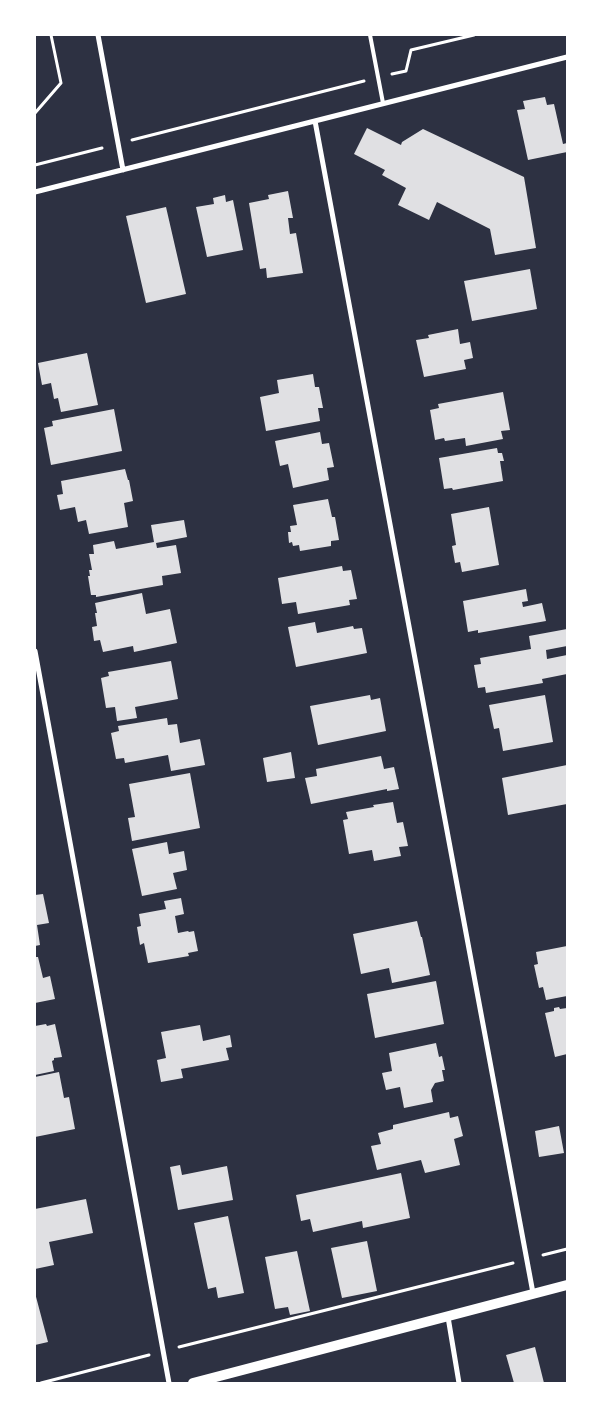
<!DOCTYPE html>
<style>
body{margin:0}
#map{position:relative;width:602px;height:1418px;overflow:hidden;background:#2d3142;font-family:Inter,sans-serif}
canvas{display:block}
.frame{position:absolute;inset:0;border:36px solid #fff;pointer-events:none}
</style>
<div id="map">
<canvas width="602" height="1418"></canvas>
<div class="frame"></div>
</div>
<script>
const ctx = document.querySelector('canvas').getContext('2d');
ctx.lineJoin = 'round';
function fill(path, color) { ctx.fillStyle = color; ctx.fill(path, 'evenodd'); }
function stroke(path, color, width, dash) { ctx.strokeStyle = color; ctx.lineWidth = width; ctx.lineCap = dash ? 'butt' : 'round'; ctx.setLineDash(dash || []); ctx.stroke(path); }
const building = new Path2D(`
 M545 97 547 105 554 104 563 144 567 143V152L528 160 517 110 525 109 523 101Z
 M367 128 401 145 402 142 423 129 524 177 536 248 495 255 490 229 437 202 429 220 398 205 406 188 382 175 385 170 354 154Z
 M288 191 293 218H288L290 234 296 233 303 273 267 278 266 268 260 269 249 203 269 199 268 195Z
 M225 195 226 202 233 200 243 250 207 257 196 207 214 204 213 198Z
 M166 207 186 294 146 303 126 216Z
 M530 269 537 309 472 321 464 281Z
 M458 329 460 344 470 342 473 358 464 360 466 369 424 377 416 340 429 338 428 335Z
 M87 353 98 405 61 412 58 398 54 399 51 383 42 385 38 363Z
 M313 374 315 387H319L323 408H318L320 421 266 431 260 397 279 393 277 380Z
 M503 392 510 430 501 431 503 439 466 446 465 438 445 441 444 438 435 440 430 410 439 408 438 404Z
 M114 409 122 451 51 465 44 428 53 426 52 421Z
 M320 432 322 444 329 443 334 467 327 468 329 480 293 488 288 464 280 466 275 441Z
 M497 448 498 453H502L504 461H500L503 481 453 490 452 488 444 489 439 458Z
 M125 469 128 480H129L133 501 124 503 128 527 89 534 86 520 78 522 75 507 60 510 57 495 63 494 61 481Z
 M328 499 332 517H335L339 540 331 541V546L300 551 299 545 293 546 292 542 289 543 288 532H291L290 526 297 525 293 505Z
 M489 507 499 565 462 572 460 562 455 563 452 546 456 545 451 514Z
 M184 520 187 537 156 543 157 548 176 545 181 573 162 576 163 585 96 597V595H91L88 576H90L89 570H92L89 554H94L93 545 114 541 116 549 154 542 151 525Z
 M342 566 343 571 351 570 357 599 349 600 350 605 298 614 296 602 282 604 278 578Z
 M526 589 528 601 522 602 523 607 542 603 546 621 478 633V630L468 632 463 601Z
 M142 593 146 614 170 609 177 643 134 652 133 646 103 652 100 640 94 641 92 627 97 626 95 613H97L95 603Z
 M315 622 317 633 353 626 354 629 362 628 367 653 296 667 288 627Z
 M567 629V646L546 650 547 659 567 655V674L542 679 543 683 486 693 485 687 478 688 474 665 481 664 480 658 531 649 529 636Z
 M171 661 178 699 135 707 137 718 117 721 115 707 106 708 101 678 109 676 108 672Z
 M370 695 371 700 380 698 386 731 318 745 310 706Z
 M545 695 553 742 503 751 499 728 494 729 489 705Z
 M167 718 168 725 177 724 180 743 200 739 205 765 171 771 168 755 125 763 124 758 116 759 111 733 119 731 118 726Z
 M291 752 295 778 267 782 263 758Z
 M381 756 384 769 394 767 399 789 387 791V789L311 804 305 778 317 776 316 769Z
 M567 765V804L508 815 502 778Z
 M190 773 200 828 132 841 128 818 135 817 129 784Z
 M393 802 397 823 403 822 408 846 399 847 401 856 374 861 372 850 349 854 343 820 348 819 346 812 374 807 373 805Z
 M167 842 169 854 184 851 187 870 173 873 177 889 142 896 132 849Z
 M43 894 49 923 37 925 40 945 35 946V895Z
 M181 898 184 914 175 916 178 933 188 931 189 932 194 931 198 951 188 953 189 956 148 963 144 943 140 945 137 927 141 926 139 914 166 909 164 901Z
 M417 921 421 937H422L430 975 392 983 389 968 361 974 353 934Z
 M567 946V996L546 1000 543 987 539 988 534 965 538 964 536 952Z
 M35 957H38L43 978 50 976 55 999 35 1003Z
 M436 981 444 1024 375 1038 367 994Z
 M559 1007 560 1009 567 1008V1054L555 1057 545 1013 554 1011V1008Z
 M46 1024 47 1026 55 1024 62 1057 54 1058V1060L52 1061 54 1071 35 1075V1026Z
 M200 1025 203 1041 230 1035 232 1047 226 1048 229 1060 181 1069 183 1078 161 1082 157 1060 166 1058 161 1032Z
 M436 1043 439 1057 442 1056 445 1070H442L444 1081 435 1083 431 1090 433 1102 404 1108 400 1087 386 1090 382 1073 392 1071 389 1053Z
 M59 1072 64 1098 69 1097 75 1129 35 1137V1077Z
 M449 1112 450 1118 458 1116 463 1136 454 1139 460 1165 425 1173 421 1160 377 1170 371 1146 381 1144 378 1133 393 1129V1125Z
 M559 1126 564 1153 539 1157 535 1131Z
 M180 1165 182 1175 227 1166 233 1200 178 1210 170 1167Z
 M401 1173 410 1218 363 1228 362 1221 313 1232 310 1219 301 1221 296 1195Z
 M86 1199 93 1233 49 1242 54 1265 35 1269V1209Z
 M228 1216 244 1293 218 1298 216 1287 208 1289 194 1223Z
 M367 1241 377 1291 342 1298 331 1248Z
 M297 1251 310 1311 290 1315 288 1307 275 1309 265 1257Z
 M35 1293 48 1342 35 1345Z
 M535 1347 544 1383H514L506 1355Z`);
const path = new Path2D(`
 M392 74 406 71 411 50 474 35
 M35 113 61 83 51 35
 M132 140 364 81
 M35 165 102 148
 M543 1255 567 1249
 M179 1347 513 1263
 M41 1383 149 1355`);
const service = new Path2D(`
 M370 35 383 103`);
const minor = new Path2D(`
 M98 35 123 170
 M315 121 533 1293
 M35 192 567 57
 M35 651 169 1383
 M448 1317 459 1383`);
const secondary = new Path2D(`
 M193 1383 567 1285`);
fill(building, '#e0e0e3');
stroke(path, '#fff', 3);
stroke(service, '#fff', 4);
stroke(minor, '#fff', 5);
stroke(secondary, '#fff', 10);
</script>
